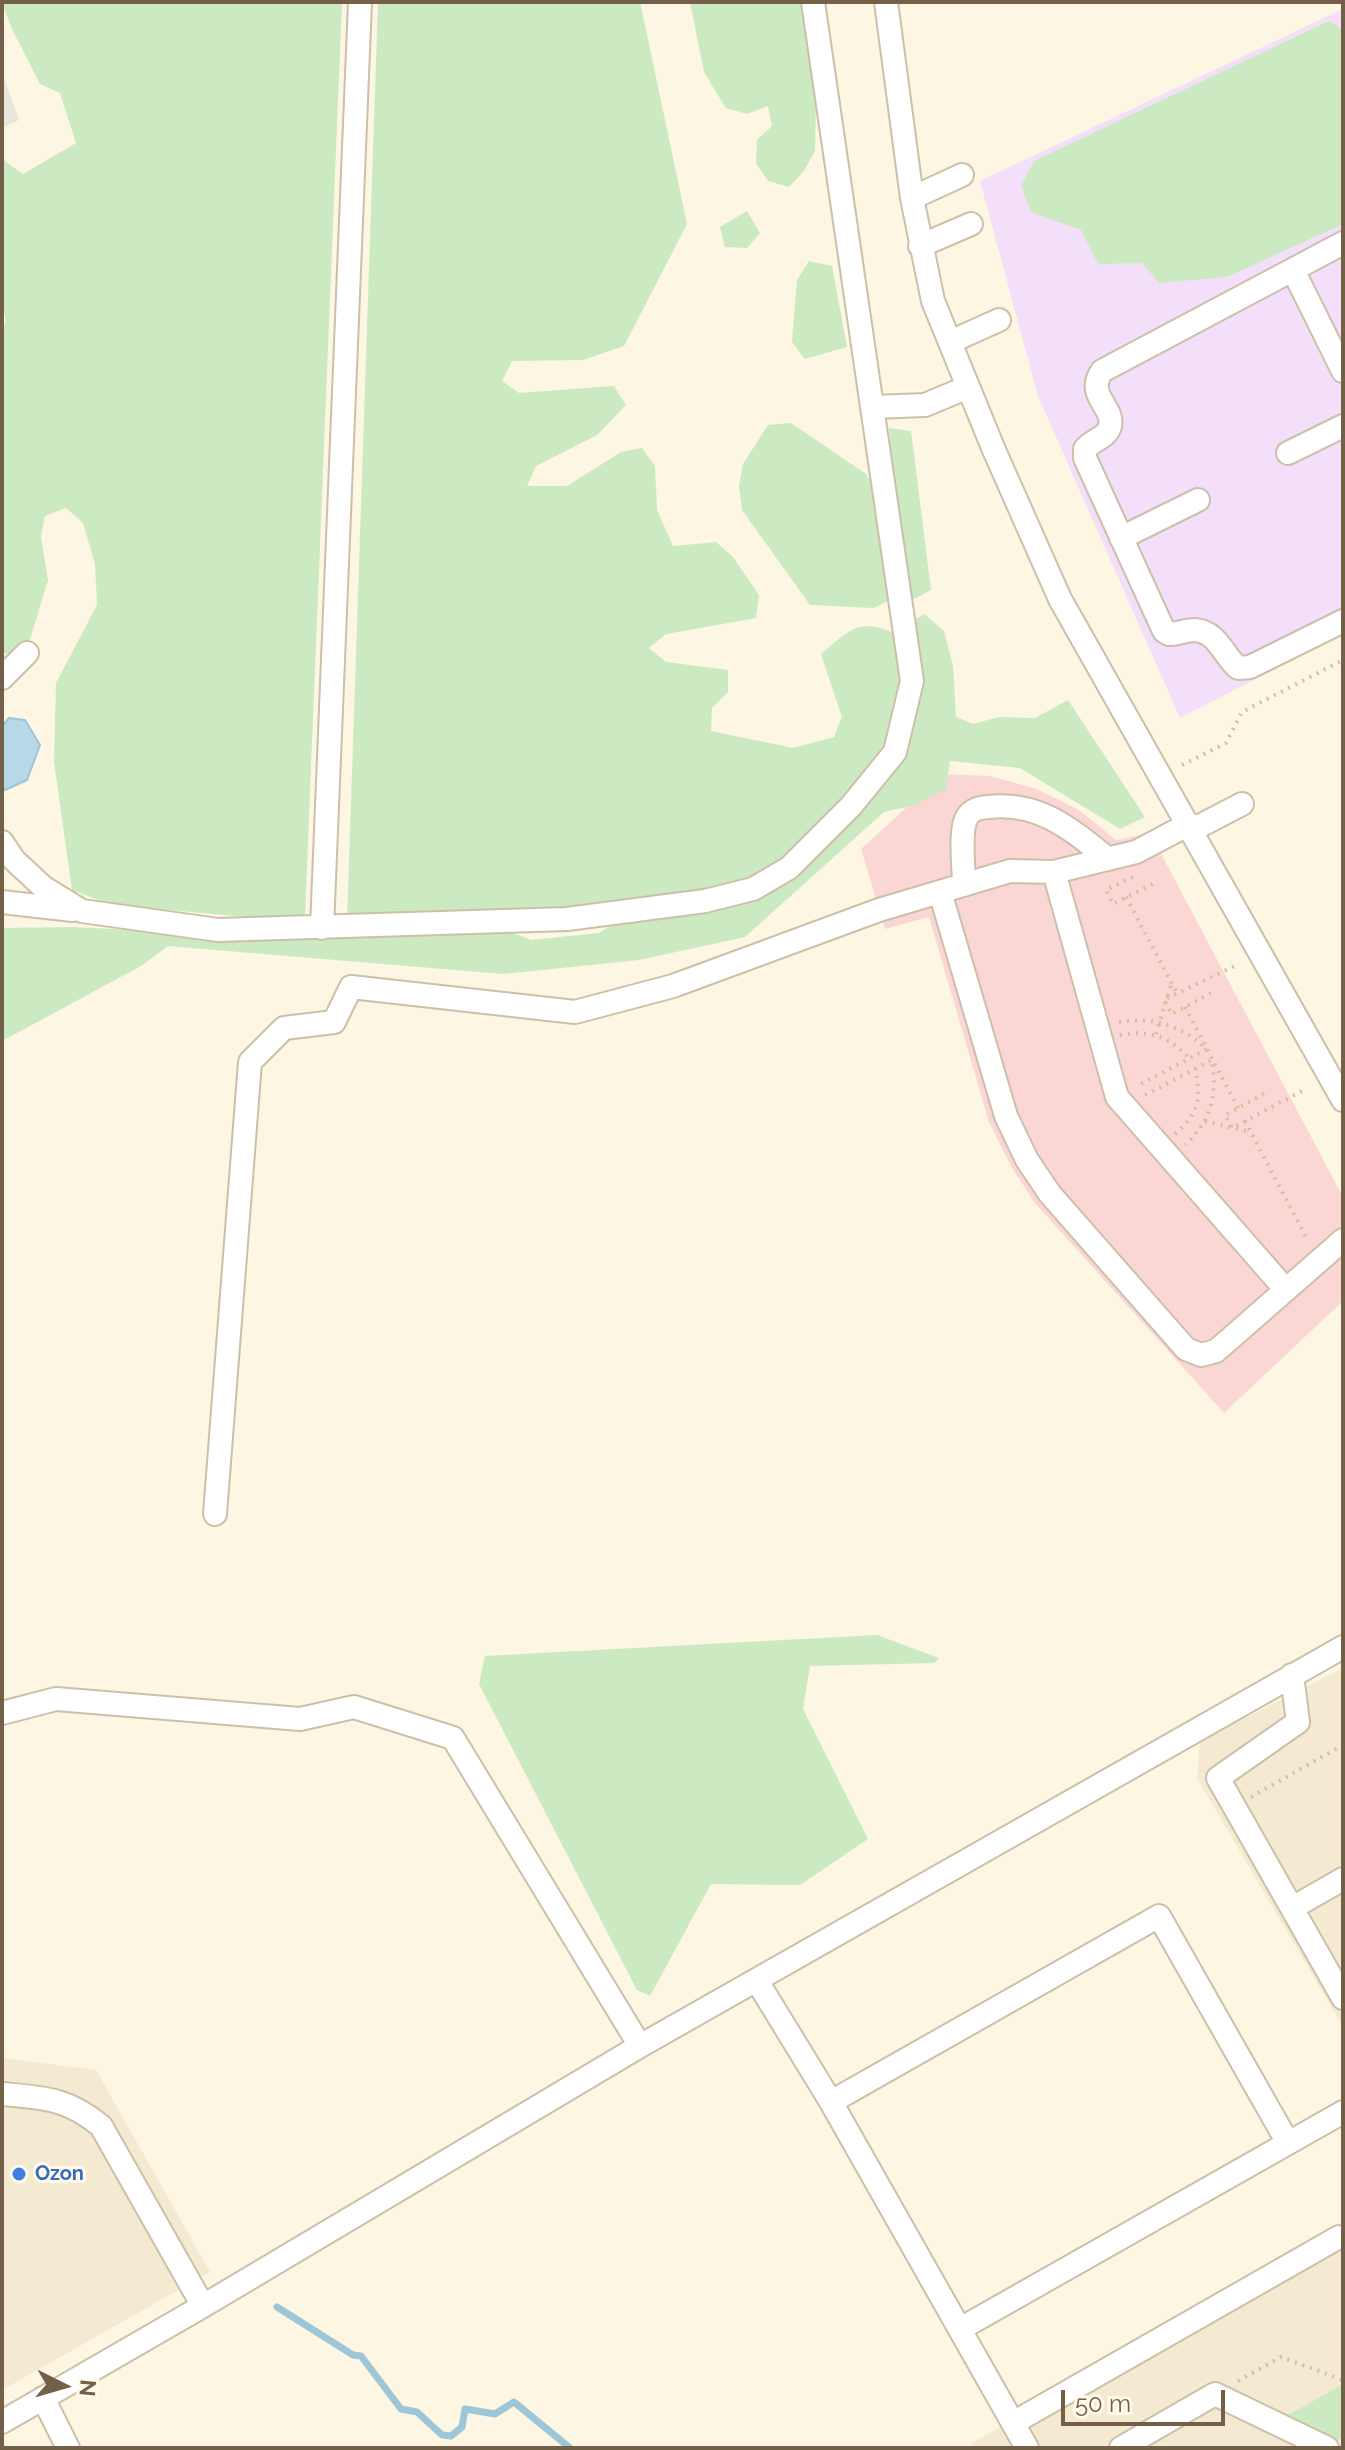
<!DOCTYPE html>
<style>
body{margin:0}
#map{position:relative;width:1345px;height:2450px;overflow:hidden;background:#fcf6e2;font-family:Raleway,sans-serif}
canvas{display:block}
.frame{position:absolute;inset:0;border:4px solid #745f48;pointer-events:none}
.north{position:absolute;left:24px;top:2346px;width:80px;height:80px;-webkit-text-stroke:6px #fffae9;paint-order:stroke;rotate:95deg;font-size:22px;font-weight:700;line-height:32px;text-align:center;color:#745f48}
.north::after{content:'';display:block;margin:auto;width:28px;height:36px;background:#745f48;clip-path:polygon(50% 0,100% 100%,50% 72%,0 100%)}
.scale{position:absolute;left:1061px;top:2390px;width:164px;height:36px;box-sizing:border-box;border:4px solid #745f48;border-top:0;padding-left:10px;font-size:24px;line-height:28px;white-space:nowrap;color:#745f48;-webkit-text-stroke:6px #fffae9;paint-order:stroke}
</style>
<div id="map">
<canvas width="1345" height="2450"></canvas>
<div class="frame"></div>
<div class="north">N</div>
<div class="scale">50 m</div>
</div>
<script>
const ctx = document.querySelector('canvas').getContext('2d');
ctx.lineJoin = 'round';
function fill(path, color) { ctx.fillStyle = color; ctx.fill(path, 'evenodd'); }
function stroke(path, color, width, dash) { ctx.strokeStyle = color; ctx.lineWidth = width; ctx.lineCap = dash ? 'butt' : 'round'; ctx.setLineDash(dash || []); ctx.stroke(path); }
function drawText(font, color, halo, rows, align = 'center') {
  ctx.font = font + ' Raleway,sans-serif'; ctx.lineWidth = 6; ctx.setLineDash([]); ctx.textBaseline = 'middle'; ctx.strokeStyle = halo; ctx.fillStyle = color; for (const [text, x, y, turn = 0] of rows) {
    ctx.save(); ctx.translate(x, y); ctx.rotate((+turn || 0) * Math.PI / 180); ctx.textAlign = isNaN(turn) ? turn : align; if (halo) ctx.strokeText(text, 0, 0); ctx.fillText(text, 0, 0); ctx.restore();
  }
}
const residential = new Path2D(`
 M1343 1668V2027L1197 1778 1200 1741Z
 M2 2058 96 2070 210 2272 2 2390Z
 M1343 2225V2448H974L971 2444Z`);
const industrial = new Path2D(`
 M2 73 19 120 2 128Z`);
const education = new Path2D(`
 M1343 9V634L1180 718 1038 396 980 181Z`);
const medical = new Path2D(`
 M943 774 990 776 1037 789 1079 810 1116 840 1150 833 1343 1197V1301L1224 1413 1035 1203 1012 1168 989 1122 929 917 885 929 861 849Z`);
const green = new Path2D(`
 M2 2H342L305 915 281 920 112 905 72 890 54 762 56 683 97 605 95 564 83 523 66 508 45 516 41 537 48 580 29 643 8 654 2 653V332L6 321 2 300V159L23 174 76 143 60 93 40 84 11 27Z
 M378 2H640L687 224 624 346 583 360 512 361 502 381 519 393 614 386 626 405 597 435 536 466 527 486H567L621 452 642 448 655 466 657 510 673 546 716 542 733 557 759 595 756 618 666 634 649 648 666 662 728 670V692L712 708 711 731 793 748 834 737 842 717 821 654C850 630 858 617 896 634L906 676 892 743 800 853 761 884 562 910 347 921Z
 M690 2H806L817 48 815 151 804 171 789 187 768 181 756 163 757 140 772 126 768 106 747 114 726 108 704 72Z
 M1329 21 1343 30V224L1227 277 1159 283 1142 263 1098 264 1081 230 1031 212 1021 186 1034 161Z
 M747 211 760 233 747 248 725 247 720 227Z
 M809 261 832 266 847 347 805 359 792 342 797 280Z
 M791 423 866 474 878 494 893 599 873 608 810 605 742 510 739 486 743 464 768 425Z
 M889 428 911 431 931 590 912 600 902 577Z
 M924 614 944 631 953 666 956 717 973 724 999 717 1035 718 1068 700 1145 817 1120 829 1020 768 950 761 946 789 915 805 884 812 745 937 639 960 503 974 168 946 141 966 2 1041V928L73 927 299 938 511 932 531 940 599 933 620 920 754 896 900 758 910 623Z
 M877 1635 939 1658 934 1663 810 1666 803 1709 868 1839 800 1885 711 1884 650 1996 637 1990 479 1684 485 1656Z
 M1343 2384V2437L1337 2440 1287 2416Z`);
const water = new Path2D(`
 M9 718 25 720 40 745 27 780 5 790 2 787V726Z`);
const stream = new Path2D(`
 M277 2307 353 2355 361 2356 401 2409 417 2412 442 2435 451 2436 462 2427 465 2409 495 2414 514 2402 570 2448`);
const path = new Path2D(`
 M1182 765 1226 743 1242 712 1343 660
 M1133 877 1106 890 1113 904 1153 884
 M1126 897 1177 993
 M1167 998 1235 966
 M1165 1002 1172 1014 1211 993
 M1185 1007 1238 1108
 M1119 1022C1154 1017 1180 1025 1207 1049L1137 1086
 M1156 1034 1171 985
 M1120 1035C1148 1030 1169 1036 1189 1058
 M1264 1094 1225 1115 1232 1128 1302 1091
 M1145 1095 1212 1060C1218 1094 1211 1121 1185 1145
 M1205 1121 1250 1132
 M1245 1121 1308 1241
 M1175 1134C1198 1114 1202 1099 1195 1069
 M1251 1797 1343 1745
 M1238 2381 1281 2357 1343 2380`);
const minor = new Path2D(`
 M886 2 912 198 933 301 994 450 1060 599 1343 1100
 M912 198 962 175
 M1343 243 1102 371C1084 397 1118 408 1109 429 1105 438 1091 441 1085 449V458L1164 631 1169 634C1178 634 1186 630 1195 630 1218 632 1223 655 1238 668L1250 667 1343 621
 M920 246 971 224
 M1293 270 1343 371
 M950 342 999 320
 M873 407 925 405 968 387
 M1288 453 1343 426
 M1121 538 1198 500
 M2 678 27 653
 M1192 830 1242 804
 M2 842 14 860 43 887 82 911 218 930 567 919 705 901 753 889 789 868 851 806 895 752 912 681 813 2
 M1054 872 1117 1097 1286 1290
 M964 885C964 868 959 830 967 817 972 809 979 808 988 807 1039 801 1071 829 1108 859
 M940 892 1006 1116 1027 1160 1050 1194 1186 1349 1201 1355 1216 1351 1343 1240
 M2 902 73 910
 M322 928 360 2
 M215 1514 250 1062 284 1028 334 1022 351 987 575 1012 673 986 879 910 1010 871 1054 872 1136 852 1189 824
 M1292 1675 1298 1722 1218 1778 1343 1998
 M2 1713 56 1699 300 1719 354 1707 453 1738 640 2046
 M1292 1908 1343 1879
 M757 1981 831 2102 1027 2448
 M2 2094C45 2098 67 2098 101 2126L203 2306
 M831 2102 1159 1916 1288 2143
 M960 2329 1343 2112
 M43 2398 68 2448
 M2 2422 203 2306 640 2046 1343 1647
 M1013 2423 1339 2237
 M1121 2448 1215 2394 1327 2448`);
const markers = [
 [19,2174,8,"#3f7fe0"]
];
const shopNames = [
 ["Ozon",35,2174]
];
fill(residential, '#f4e9d1');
fill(industrial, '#ebe6dd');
fill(education, '#f3dff9');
fill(medical, '#fad7d5');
fill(green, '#cbeac1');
fill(water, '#b7d8e6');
stroke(water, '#9dc6d8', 2);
stroke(stream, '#9dc6d8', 7);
stroke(minor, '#cebfa9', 26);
stroke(path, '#d7bc9d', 4, [2, 6]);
stroke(minor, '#fff', 22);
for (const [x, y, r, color] of markers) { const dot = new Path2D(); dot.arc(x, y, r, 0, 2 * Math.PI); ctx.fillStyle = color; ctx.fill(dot); stroke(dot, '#fffae9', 3); }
drawText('bold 20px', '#366cbe', '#fffae9', shopNames, 'left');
</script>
